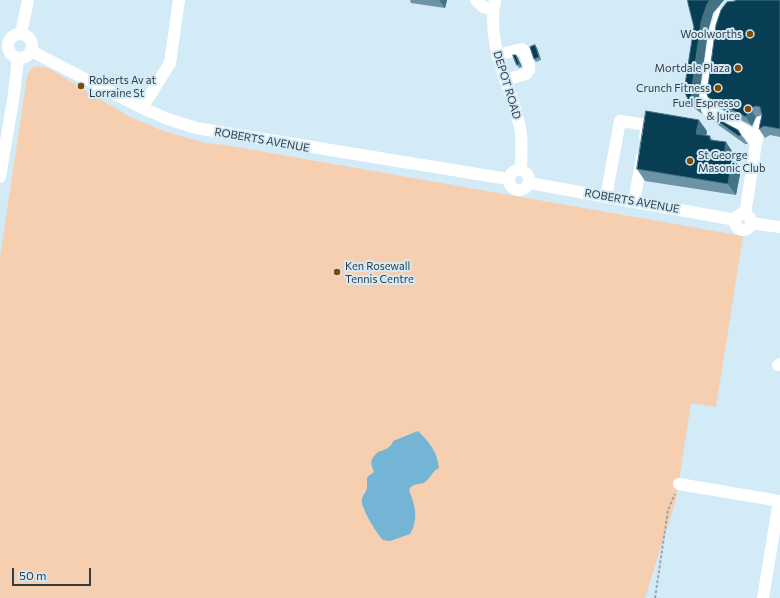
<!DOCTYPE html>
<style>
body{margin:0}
#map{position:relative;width:780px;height:598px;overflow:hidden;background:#d3eaf7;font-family:Commissioner,sans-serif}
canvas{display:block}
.scale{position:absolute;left:12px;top:568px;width:79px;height:18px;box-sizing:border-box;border:2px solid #333d41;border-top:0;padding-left:5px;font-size:12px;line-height:14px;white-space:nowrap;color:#333d41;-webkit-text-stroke:3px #d3eaf7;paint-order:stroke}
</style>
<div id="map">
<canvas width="780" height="598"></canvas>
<div class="scale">50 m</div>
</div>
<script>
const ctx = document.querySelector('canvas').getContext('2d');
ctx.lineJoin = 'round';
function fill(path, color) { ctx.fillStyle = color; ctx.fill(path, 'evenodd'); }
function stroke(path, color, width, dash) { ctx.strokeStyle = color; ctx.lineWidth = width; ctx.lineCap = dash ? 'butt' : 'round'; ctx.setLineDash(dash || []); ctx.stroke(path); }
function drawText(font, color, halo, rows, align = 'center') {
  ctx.font = font + ' Commissioner,sans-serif'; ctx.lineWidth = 4; ctx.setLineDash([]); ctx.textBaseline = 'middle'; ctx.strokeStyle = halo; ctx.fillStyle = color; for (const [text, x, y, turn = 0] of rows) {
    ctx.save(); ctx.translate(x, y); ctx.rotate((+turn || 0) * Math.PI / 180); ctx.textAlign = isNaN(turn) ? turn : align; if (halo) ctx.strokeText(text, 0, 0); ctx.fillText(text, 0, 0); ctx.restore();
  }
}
const green = new Path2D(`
 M38 66 50 69 130 117 166 132 205 143 225 145 743 236 716 407 691 403 676 500 645 598H0V257L27 77C29 70 31 67 38 66Z`);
const water = new Path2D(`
 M418 431C429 442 437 451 439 468 432 471 431 478 425 482 420 485 414 483 410 488L409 490C415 505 419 519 410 534L390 541 383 540C377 534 360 507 362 499 363 494 367 492 367 487 368 476 364 479 374 472 370 463 370 459 378 452 384 450 391 448 393 441Z`);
const path = new Path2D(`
 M655 598 668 510 675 494`);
const minor = new Path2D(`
 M476 0 483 7 493 9
 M495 0C486 45 510 84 520 127 523 141 521 156 521 170
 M721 14 715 32 705 104 709 111 749 133 756 143
 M8 46a12 12 0 1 1 24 0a12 12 0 1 1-24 0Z
 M21 34 28 0
 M31 51 142 108 168 119 196 128 508 179
 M497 55 522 49 524 51 529 65V70L526 74 505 80
 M142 108 170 63 179 0
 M509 180a10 10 0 1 1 20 0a10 10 0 1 1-20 0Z
 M0 177 14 94 18 58
 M529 183 736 220
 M606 197 620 121 647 125 645 137
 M634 202 642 157
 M745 214 756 143 761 122
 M735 222a8 8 0 1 1 16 0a8 8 0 1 1-16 0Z
 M751 223 780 227
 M778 365 780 364
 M679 484 780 501
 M763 598 779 501`);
const wall = new Path2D(`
 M410 0H447L445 8 411 3Z
 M688 0H724L713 13 708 31 698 103 702 114 694 108 688 99 694 27Z
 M780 0V137L770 135 765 138 759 129 762 115 756 117 752 126 714 105 708 97 735 1Z
 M537 48 541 60 536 62 534 59Z
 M516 55 518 58 522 67 519 68 517 65Z
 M708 114 738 130 748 144H745L714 122Z
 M707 131 706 135 734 154 733 159 741 169 736 195 645 181 637 169Z`);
const shadedWall = new Path2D(`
 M439 0H447L445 8Z
 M710 0H724L713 13 708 31 698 103 702 114 696 105 691 94 701 22 707 4Z
 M535 45 537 48 541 60 539 57Z
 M516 55 518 58 522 67 519 64Z
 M750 108 756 117 752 126 746 117Z
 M699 120 707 131 705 145 696 134Z
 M726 142 734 154 733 159 741 169 736 195 728 184 724 156Z`);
const building = new Path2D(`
 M688 0H710L707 4 701 22 691 94 696 105 688 99 684 91 694 27 688 3Z
 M736 0H780V129L764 126 759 129 762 115 760 107 756 106 750 108 746 117 708 97 707 94 716 25 721 10 727 2 735 1Z
 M535 45 539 57 534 59 530 47Z
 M513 55H516L519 64 517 65Z
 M646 111 699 120 696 134 710 136V140L726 142 724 156 732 158 728 184 637 169Z
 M708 114 738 130 741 135 739 136Z`);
const markers = [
 [750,34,4,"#844800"],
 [738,68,4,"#844800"],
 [81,86,4,"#844800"],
 [718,88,4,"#844800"],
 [748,109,4,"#844800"],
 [690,161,4,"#844800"],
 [337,272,4,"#844800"]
];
const poiNames = [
 ["Woolworths",742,34],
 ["Mortdale Plaza",730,68],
 ["Roberts Av at",89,80,"left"],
 ["Lorraine St",89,93,"left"],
 ["Crunch Fitness",710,88],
 ["Fuel Espresso",740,103],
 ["& Juice",740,116],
 ["St George",698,155,"left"],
 ["Masonic Club",698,168,"left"],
 ["Ken Rosewall",345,266,"left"],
 ["Tennis Centre",345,279,"left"]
];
const streetNames = [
 ["DEPOT ROAD",507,85,73],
 ["ROBERTS AVENUE",262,140,10],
 ["ROBERTS AVENUE",632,201,10]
];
fill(green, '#f5cfb0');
fill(water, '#74b5d5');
stroke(path, '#96a8b1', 2, [3, 2]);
stroke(minor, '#fff', 12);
fill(wall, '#6d94a6');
fill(shadedWall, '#447285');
fill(building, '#073e54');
stroke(building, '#447285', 1);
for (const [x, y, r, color] of markers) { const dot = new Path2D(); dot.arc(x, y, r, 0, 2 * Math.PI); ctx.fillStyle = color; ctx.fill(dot); stroke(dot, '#d3eaf7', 1.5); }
drawText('11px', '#333d41', '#d3eaf7', poiNames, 'right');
drawText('11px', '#333d41', '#d3eaf7', streetNames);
</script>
